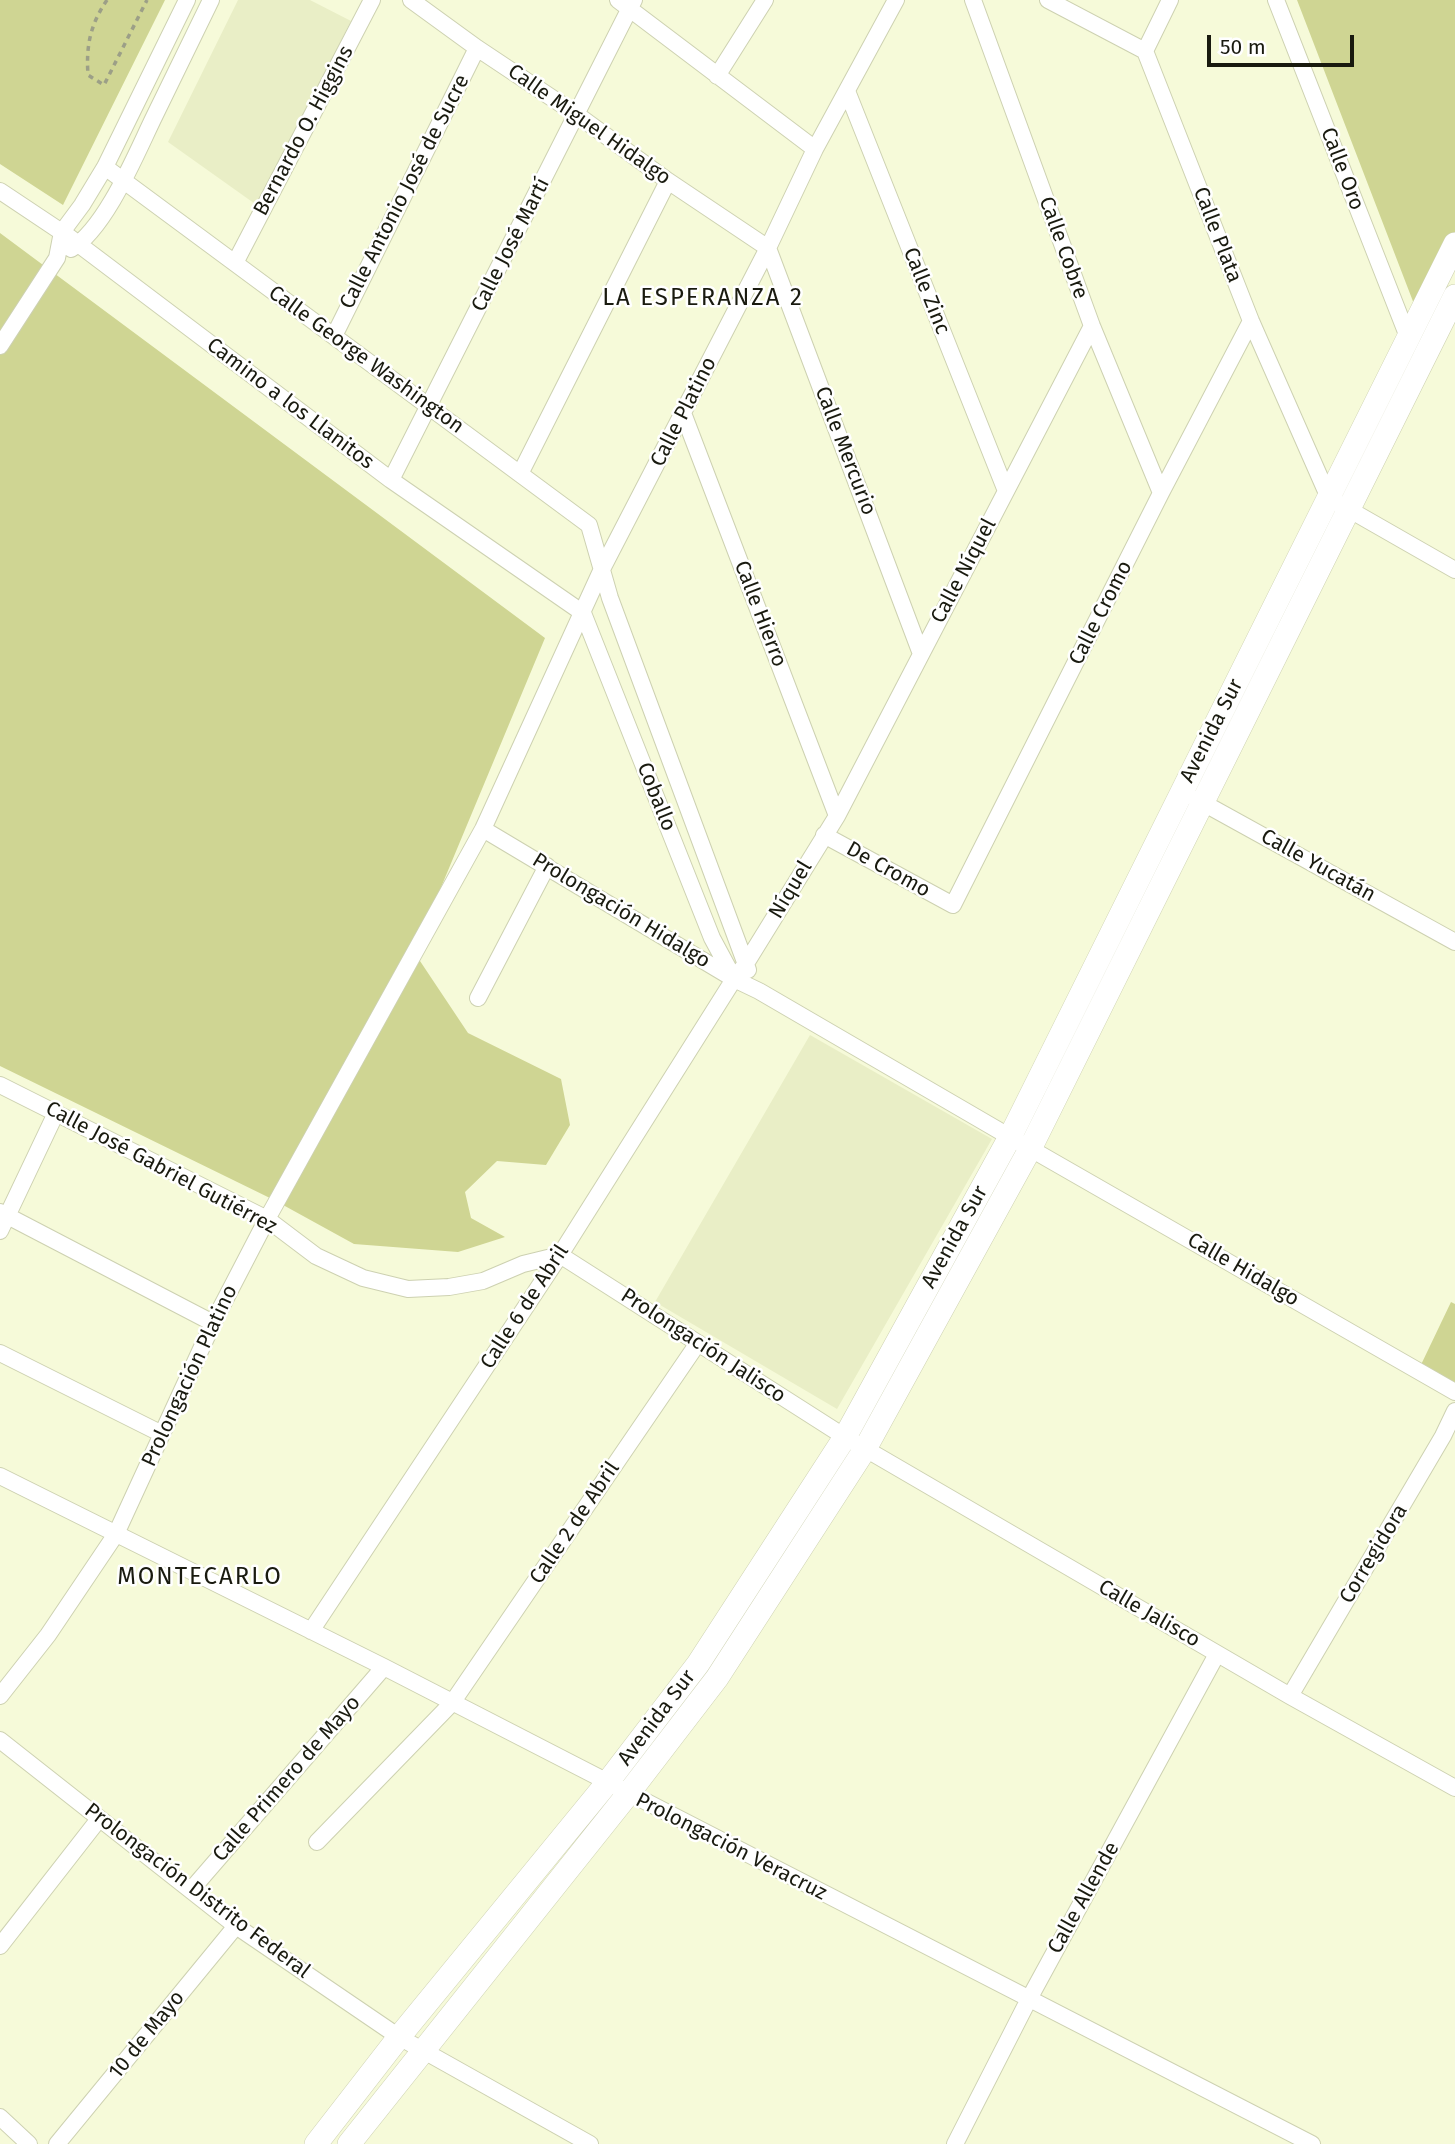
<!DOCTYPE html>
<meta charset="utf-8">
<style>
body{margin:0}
#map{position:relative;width:1455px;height:2144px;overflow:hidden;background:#f6fad9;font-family:"Fira Sans",sans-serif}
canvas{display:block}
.scale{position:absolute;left:1207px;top:35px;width:147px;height:32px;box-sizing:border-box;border:4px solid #191a0f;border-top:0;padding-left:9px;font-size:21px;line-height:24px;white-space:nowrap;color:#191a0f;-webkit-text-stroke:5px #fff;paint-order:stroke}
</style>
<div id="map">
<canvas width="1455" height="2144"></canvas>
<div class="scale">50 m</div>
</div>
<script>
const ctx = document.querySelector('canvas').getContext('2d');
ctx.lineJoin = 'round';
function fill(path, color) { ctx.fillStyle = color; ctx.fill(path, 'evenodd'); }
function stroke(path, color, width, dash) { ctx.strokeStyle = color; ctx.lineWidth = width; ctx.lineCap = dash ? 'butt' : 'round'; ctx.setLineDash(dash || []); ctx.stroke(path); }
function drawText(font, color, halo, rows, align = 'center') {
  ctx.font = font + ' "Fira Sans",sans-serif'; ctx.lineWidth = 5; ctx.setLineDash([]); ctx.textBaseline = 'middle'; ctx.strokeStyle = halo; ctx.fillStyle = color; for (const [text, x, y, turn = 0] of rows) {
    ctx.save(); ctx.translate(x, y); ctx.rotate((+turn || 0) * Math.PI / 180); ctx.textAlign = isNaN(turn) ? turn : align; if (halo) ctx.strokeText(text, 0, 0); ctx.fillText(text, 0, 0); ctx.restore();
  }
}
const built = new Path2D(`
 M238 0H310L351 21 258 206 168 142Z
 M810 1035 992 1139 837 1409 655 1302Z`);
const green = new Path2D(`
 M0 0H165L63 205 0 164Z
 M1297 0H1455V244L1419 317Z
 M0 233 545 638 414 952 468 1033 561 1079 570 1125 546 1165 497 1161 465 1192 471 1218 505 1237 458 1252 354 1244 274 1200 0 1066Z
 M1451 1302 1455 1304V1392L1418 1371Z`);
const path = new Path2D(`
 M107 0C90 25 86 46 88 75L104 85 147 0`);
const street = new Path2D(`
 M411 0 477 48 576 114 668 181 768 248 921 654
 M618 0 815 149
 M973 0 1092 326 1161 493
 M1048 0 1145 51 1251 321 1329 498 1455 570
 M1276 0 1408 337
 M1145 51 1170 0
 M717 76 765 0
 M847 91 1006 491
 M105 167 589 525 610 598 748 970
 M0 191 69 237 391 480 583 613 712 938 733 977
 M71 249C106 228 136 154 154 117 173 78 192 39 211 0
 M235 263 372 0
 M334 336 477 48
 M0 346 57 258 62 232 82 205 105 167 187 0
 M683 413 837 816
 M520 474 668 181
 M391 480 634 0
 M1196 799 1455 942
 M483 829 734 979 759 991 1010 1137 1455 1392
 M824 835 953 905 1161 493 1251 321
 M478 998 547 866
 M0 1085 267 1219 316 1256 363 1278 408 1289 449 1287 483 1281 523 1264 560 1255
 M0 1212 213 1323
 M0 1231 56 1113
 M560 1255 845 1437 1290 1696 1455 1788
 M0 1353 162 1434
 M0 1476 384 1667 1312 2144
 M311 1631 560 1255 734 979 745 965 837 816 1092 326
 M0 1696 48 1635 116 1534 213 1323 267 1219 483 829 601 571 768 248 815 149 896 0
 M1290 1696 1443 1436 1455 1411
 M0 1740 236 1926 399 2037 590 2144
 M317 1842 452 1703 698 1343
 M191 1890 384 1667
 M0 1946 99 1819
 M0 2117 29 2144
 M57 2144 236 1926
 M955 2144 1029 1999 1217 1654`);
const secondary = new Path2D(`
 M316 2144 399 2037 607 1783 698 1664 845 1437 1010 1137 1455 244
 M349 2144 628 1794 717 1678 865 1449 1030 1149 1455 296`);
const streetNames = [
 ["Calle Miguel Hidalgo",589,125,35],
 ["Bernardo O. Higgins",304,131,-62],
 ["Calle Oro",1342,169,69],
 ["Calle Antonio José de Sucre",405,192,-63],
 ["Calle Plata",1217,235,69],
 ["Calle José Martí",511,245,-63],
 ["Calle Cobre",1063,248,70],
 ["Calle Zinc",926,291,68],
 ["Calle George Washington",366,360,36],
 ["Camino a los Llanitos",290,404,37],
 ["Calle Platino",684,412,-63],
 ["Calle Mercurio",845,451,69],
 ["Calle Níquel",964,571,-62],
 ["Calle Cromo",1101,613,-63],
 ["Calle Hierro",760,614,69],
 ["Avenida Sur",1212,731,-63],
 ["Coballo",656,797,68],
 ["Calle Yucatán",1318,866,29],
 ["De Cromo",888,870,29],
 ["Níquel",791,890,-59],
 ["Prolongación Hidalgo",621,911,31],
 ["Calle José Gabriel Gutiérrez",161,1168,28],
 ["Avenida Sur",955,1237,-61],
 ["Calle Hidalgo",1243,1270,30],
 ["Calle 6 de Abril",525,1307,-57],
 ["Prolongación Jalisco",703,1346,33],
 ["Prolongación Platino",190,1376,-65],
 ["Calle 2 de Abril",575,1523,-56],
 ["Corregidora",1374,1554,-59],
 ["Calle Jalisco",1149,1614,30],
 ["Avenida Sur",657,1718,-53],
 ["Calle Primero de Mayo",287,1779,-49],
 ["Prolongación Veracruz",731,1847,27],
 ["Prolongación Distrito Federal",197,1891,37],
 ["Calle Allende",1084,1898,-61],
 ["10 de Mayo",147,2035,-51]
];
const quarterNames = [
 ["LA ESPERANZA 2",703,298],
 ["MONTECARLO",200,1577]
];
fill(built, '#e9eec6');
fill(green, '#cfd593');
stroke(street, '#cdd1b1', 18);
stroke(secondary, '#cdd1b1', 24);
stroke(path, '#9c9f87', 3.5, [5, 5]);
stroke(street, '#fff', 16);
stroke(secondary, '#fff', 23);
drawText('21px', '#191a0f', '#fff', streetNames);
ctx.letterSpacing = '2px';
drawText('24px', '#191a0f', '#fff', quarterNames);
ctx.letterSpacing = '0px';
</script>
